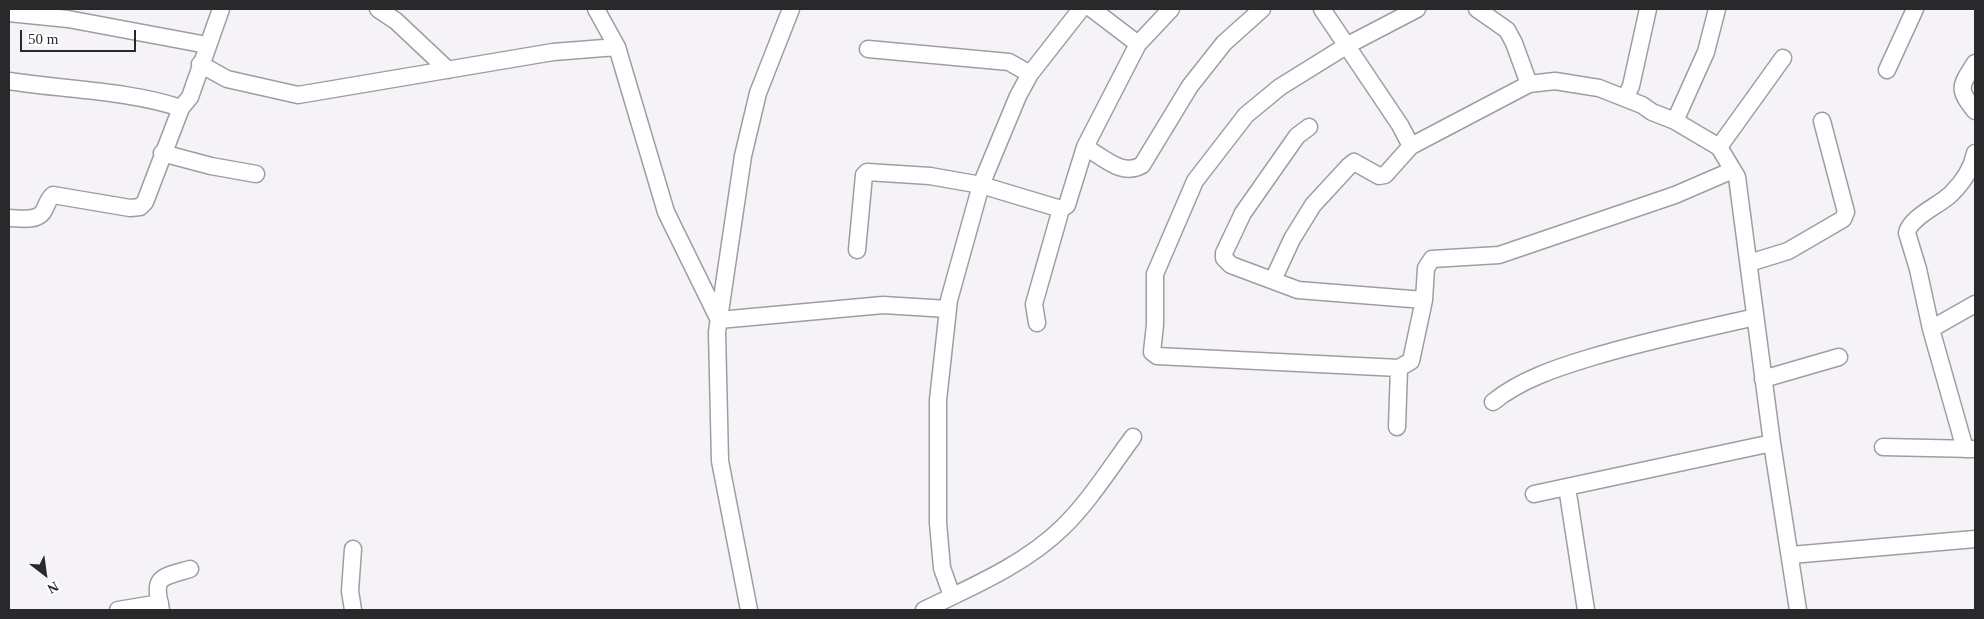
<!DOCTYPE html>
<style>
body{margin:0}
#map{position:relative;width:1984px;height:619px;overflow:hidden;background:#f6f3f8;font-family:Georgia,serif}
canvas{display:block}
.frame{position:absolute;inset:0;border:10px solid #29282a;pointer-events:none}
.north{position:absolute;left:20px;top:549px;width:50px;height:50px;-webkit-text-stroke:4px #fff;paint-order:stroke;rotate:150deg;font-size:14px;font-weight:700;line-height:20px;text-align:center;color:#29282a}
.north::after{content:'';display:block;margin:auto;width:18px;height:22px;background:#29282a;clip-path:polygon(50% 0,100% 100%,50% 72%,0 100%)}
.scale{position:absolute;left:20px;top:30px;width:116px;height:22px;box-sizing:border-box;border:2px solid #29282a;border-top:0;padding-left:6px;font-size:15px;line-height:18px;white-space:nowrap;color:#29282a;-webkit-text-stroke:4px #fff;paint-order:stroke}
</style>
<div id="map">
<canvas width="1984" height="619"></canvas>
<div class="frame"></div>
<div class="north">N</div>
<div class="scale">50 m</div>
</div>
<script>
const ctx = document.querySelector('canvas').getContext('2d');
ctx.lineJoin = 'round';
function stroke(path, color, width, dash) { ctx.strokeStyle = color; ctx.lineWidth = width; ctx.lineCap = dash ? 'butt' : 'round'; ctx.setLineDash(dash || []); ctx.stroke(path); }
const minor = new Path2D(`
 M378 9 396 21 448 70
 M596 9 617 47 666 212 719 320 883 305 948 309
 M1092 9 1138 44
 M1322 9 1400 125 1411 146 1529 84 1555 81 1599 88 1642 105 1652 112 1675 121 1719 147 1737 177 1772 443 1798 610
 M1417 9 1346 46 1280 87 1246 115 1195 181 1155 274V325L1152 352 1157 356 1399 368 1411 361 1424 300 1426 268 1432 259 1499 255 1675 195 1733 170
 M1477 9 1507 30 1514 43 1529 84
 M9 13 68 19 207 45
 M868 49 1009 62 1030 74
 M1975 63C1960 87 1957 88 1975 111
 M200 64 227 79 298 95 553 52 617 47
 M1887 70 1915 9
 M9 81C66 90 126 90 181 108L190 97 221 9
 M1625 98 1631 86 1648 9
 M1675 121 1706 52 1717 9
 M1309 127 1297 136 1243 213 1224 253V258L1231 265 1298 290 1424 300
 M1085 147 1138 44 1171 9
 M1719 147 1783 58
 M162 153 211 166 256 174
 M9 218C19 218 36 222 43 212 47 206 47 200 53 195L130 208 140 207 145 202 181 108
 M857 250 864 175 867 172 930 176 981 185 1061 209 1067 205 1085 147C1103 157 1122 177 1142 165L1190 86 1224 43 1262 9
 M1749 263 1788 251 1843 219 1846 212 1822 121
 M1273 280 1292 239 1313 205 1349 166 1354 162 1379 176 1385 175 1411 146
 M1037 323 1034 304 1061 209
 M1931 329 1975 304
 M1763 379 1839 357
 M1493 402C1520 380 1556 368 1589 358 1644 341 1699 330 1755 317
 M1397 427 1399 368
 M1883 447 1975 449
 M1965 449 1931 329 1918 269 1907 233C1910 217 1940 205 1951 194 1963 182 1972 169 1975 153
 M1567 487 1586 610
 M1534 494 1772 443
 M1791 555 1975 539
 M952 596 942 568 938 523V400L949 300 981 185 1018 96 1030 74 1081 9
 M118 610 160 603
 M161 610C153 576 159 578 190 569
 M353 610 350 591 353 549
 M749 610 720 461 717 332 743 156 758 93 791 9
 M924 610C971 587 1024 565 1062 528 1089 502 1110 468 1133 437`);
stroke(minor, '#a09da2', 19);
stroke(minor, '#fff', 16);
</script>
